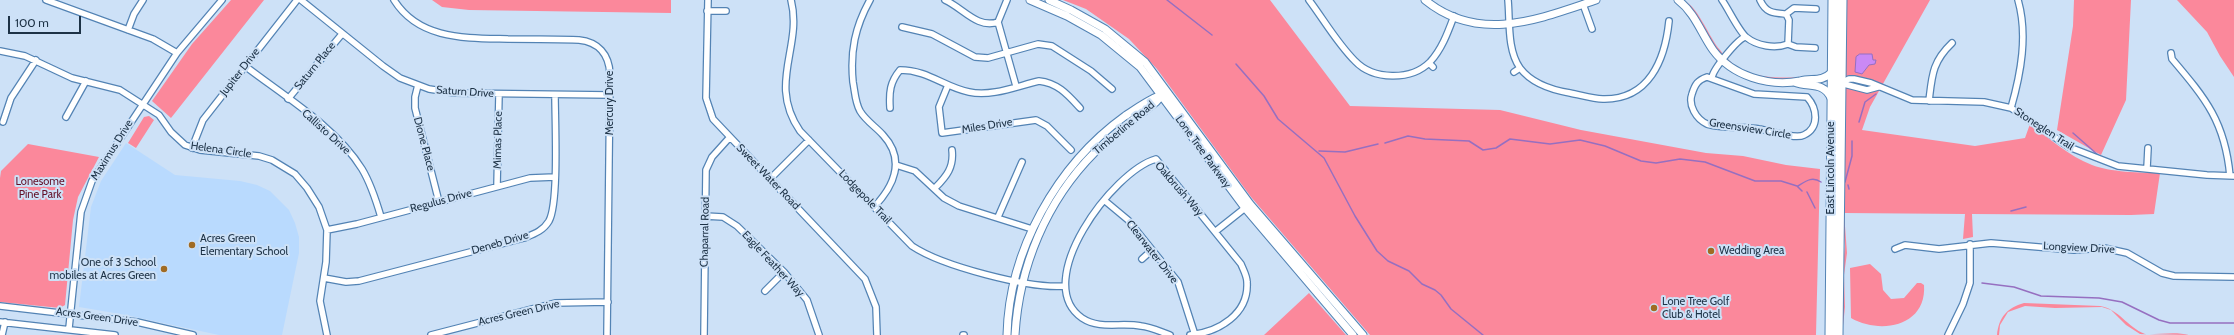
<!DOCTYPE html>
<style>
body{margin:0}
#map{position:relative;width:2234px;height:335px;overflow:hidden;background:#cde1f7;font-family:Cabin,sans-serif}
canvas{display:block}
.scale{position:absolute;left:8px;top:16px;width:73px;height:18px;box-sizing:border-box;border:2px solid #1d3246;border-top:0;padding-left:5px;font-size:12px;line-height:14px;white-space:nowrap;color:#1d3246;-webkit-text-stroke:3px #cde1f7;paint-order:stroke}
</style>
<div id="map">
<canvas width="2234" height="335"></canvas>
<div class="scale">100 m</div>
</div>
<script>
const ctx = document.querySelector('canvas').getContext('2d');
ctx.lineJoin = 'round';
function fill(path, color) { ctx.fillStyle = color; ctx.fill(path, 'evenodd'); }
function stroke(path, color, width, dash) { ctx.strokeStyle = color; ctx.lineWidth = width; ctx.lineCap = dash ? 'butt' : 'round'; ctx.setLineDash(dash || []); ctx.stroke(path); }
function drawText(font, color, halo, rows, align = 'center') {
  ctx.font = font + ' Cabin,sans-serif'; ctx.lineWidth = 4; ctx.setLineDash([]); ctx.textBaseline = 'middle'; ctx.strokeStyle = halo; ctx.fillStyle = color; for (const [text, x, y, turn = 0] of rows) {
    ctx.save(); ctx.translate(x, y); ctx.rotate((+turn || 0) * Math.PI / 180); ctx.textAlign = isNaN(turn) ? turn : align; if (halo) ctx.strokeText(text, 0, 0); ctx.fillText(text, 0, 0); ctx.restore();
  }
}
const built = new Path2D(`
 M126 143 175 175 240 181 257 185 270 191 289 210 295 223 299 237V253L282 335H219L126 315 79 307 91 207 101 181Z`);
const green = new Path2D(`
 M231 0H264L171 118 152 101 192 44Z
 M432 0H671V13L469 10 442 7Z
 M1063 0H1270L1350 106 1500 110 1581 130 1706 153 1743 156 1786 165 1820 169 1816 335H1370L1251 197 1157 69 1129 39 1086 9Z
 M1681 0C1696 1 1710 40 1720 50 1726 58 1734 66 1743 70 1769 83 1815 76 1843 73L1845 83 1847 0H1930L1870 107 1862 130 1975 146 2025 138 2030 124C2050 139 2069 156 2092 165 2109 172 2142 173 2160 173L2154 214 2131 215 1972 214 1973 237 1963 239 1965 214 1844 213 1847 253 1844 275 1845 307 1842 335H1840L1843 307 1842 277 1845 246 1842 214 1843 76C1803 78 1746 90 1719 52 1707 35 1698 13 1681 0Z
 M2074 0H2131L2126 100 2101 155 2057 130 2073 26Z
 M2177 0H2234V77L2220 56 2207 32Z
 M149 116 154 120 136 148 128 143 144 117Z
 M28 144 99 157 78 197 73 220 65 305 60 308 0 302V178L1 171Z
 M1870 264 1881 274 1883 290 1891 299 1904 298 1917 283H1921L1924 285C1927 326 1881 335 1851 318L1850 268Z
 M1309 293 1346 335H1264Z
 M2024 303 2100 306C2119 309 2127 327 2145 334 2156 335 2175 331 2189 335L2140 334 2126 325 2111 310 2102 307 2055 308 2025 306 2008 312 2000 325 1999 335H1997C1999 317 2007 308 2024 303Z`);
const water = new Path2D(`
 M1860 54H1872L1873 60H1876L1875 64 1869 65 1862 74 1855 72 1856 57Z`);
const stream = new Path2D(`
 M1167 0 1212 35
 M1236 64 1264 96 1278 119 1324 158 1355 216 1377 251 1388 261 1409 271 1422 284 1435 290 1441 295 1451 309 1483 335
 M1859 122 1865 102 1876 94
 M2073 133 2098 155
 M1385 143 1408 136 1425 139 1469 141 1483 150 1496 148 1510 139 1550 144 1580 140 1605 146 1641 161 1656 163 1680 159 1705 162 1755 181H1781L1797 186 1802 191
 M1319 151 1345 152 1378 144
 M1845 182 1852 156V141
 M1848 185 1849 189
 M1798 186C1806 181 1812 176 1821 182
 M1807 192 1815 208
 M2011 211 2026 207
 M1982 283 2014 287 2041 296 2099 298 2122 302 2159 320 2170 323H2234`);
const minor = new Path2D(`
 M46 0 153 39 177 53
 M301 0 383 66 400 78 429 89 455 93 610 95
 M394 0C419 40 466 38 508 39 531 39 555 39 579 40 598 42 609 54 610 74L607 335
 M708 0 706 98 713 119 865 279 876 307 877 335
 M791 0C803 47 767 83 800 131L912 246C942 266 1029 289 1065 286
 M870 0C855 27 850 51 853 82 855 92 855 102 860 111 866 121 876 127 883 135 906 160 894 186 874 207
 M945 0C963 8 977 29 998 22
 M1007 0 998 22 1016 86
 M1309 0C1324 20 1337 43 1355 61 1373 80 1411 81 1430 62 1442 49 1448 32 1454 16
 M1508 0C1510 21 1507 50 1520 68 1532 84 1552 90 1570 93 1581 95 1592 99 1603 99 1649 100 1665 60 1669 21
 M1722 0C1729 10 1738 30 1746 37 1757 46 1775 49 1788 44L1789 20 1786 14
 M1760 0C1766 13 1773 13 1786 14
 M1583 4 1592 29
 M707 11H726
 M1786 14 1794 8 1816 9
 M902 27 932 34 975 57 988 58 1038 44 1052 46 1091 71 1112 89
 M128 30 134 14 143 0
 M1788 44 1796 47 1815 48
 M0 51 25 56 72 78 120 90 159 115 171 132 185 145 200 150 259 156 272 160 295 174 307 188 319 207 327 230 326 262 320 301 327 335
 M2171 53 2172 59C2206 99 2225 122 2230 176
 M1429 63 1433 67
 M245 66C284 96 336 127 362 169 371 184 376 200 381 217
 M1514 72 1520 68
 M1707 77 1754 94 1807 97C1817 108 1820 127 1804 135 1795 140 1769 130 1759 129 1747 127 1715 128 1707 124 1696 119 1688 105 1692 94 1695 84 1698 80 1707 77Z
 M1712 77C1714 68 1737 40 1745 37
 M1840 83 1867 90 1878 87
 M1841 83 1849 79H1854L1871 83 1912 100 1984 102 2011 108 2069 147 2118 166 2207 175 2234 176
 M418 85 415 97V108L439 202
 M948 85 939 107 942 133 1036 120 1047 126 1071 150
 M288 99 342 34
 M1929 101C1932 76 1932 62 1952 43
 M890 108C889 92 890 82 900 70 928 70 944 87 969 92 992 97 1017 86 1039 81 1058 83 1068 95 1080 108
 M2011 108C2021 73 2028 35 2018 0
 M66 117 86 81
 M3 122 11 98 36 60
 M192 148 203 120 297 0
 M896 165 915 171 944 198 959 206 1032 229
 M2147 168 2148 148
 M770 179 809 140
 M497 186 499 94
 M935 188C947 176 954 167 952 150
 M1104 200 1128 220 1178 282 1195 335
 M705 216 723 217 737 226 784 272 807 300 819 335
 M998 217 1022 162
 M327 230 357 224 530 178 555 177
 M1216 231 1245 208
 M1895 249 1905 245 1939 249 1991 243 2074 250 2104 248 2127 253 2162 273 2174 276 2234 277
 M1142 259 1152 250
 M324 278 346 282 359 281 524 238C534 234 543 231 549 221 559 203 555 120 555 95
 M765 291 784 272
 M0 306 137 322 193 335
 M0 322 115 335
 M69 328 81 212 92 181 177 53 222 0
 M2 335 5 322
 M431 335 555 303 608 302
 M704 335 706 170 712 157 730 137
 M963 335H964
 M1170 335C1161 332 1151 327 1141 326 1121 322 1100 330 1082 318 1030 282 1113 171 1156 159L1241 264C1243 269 1247 276 1247 282 1249 314 1219 332 1190 335
 M1948 335 1963 304 1970 283V244`);
const tertiary = new Path2D(`
 M1030 0 1067 16 1101 35 1140 67 1245 208 1353 335
 M1049 0 1071 10 1105 29 1145 62 1250 204 1363 335
 M1425 0C1479 44 1539 19 1596 0
 M1678 0C1695 13 1701 33 1713 50 1732 76 1769 87 1800 81 1812 78 1822 82 1831 73
 M1794 82C1809 88 1823 81 1831 98
 M1007 335C1009 250 1057 165 1125 116 1137 108 1148 100 1161 95
 M1015 335C1019 267 1046 201 1095 152 1113 134 1135 119 1156 102L1164 93`);
const primary = new Path2D(`
 M1830 335 1833 0
 M1838 335 1842 0`);
const markers = [
 [192,245,4,"#a06b23"],
 [1711,251,4,"#a06b23"],
 [164,269,4,"#a06b23"],
 [1654,308,4,"#a06b23"]
];
const streetNames = [
 ["Saturn Place",315,66,-51],
 ["Jupiter Drive",240,72,-52],
 ["Saturn Drive",465,92,4],
 ["Mercury Drive",610,103,-90],
 ["Miles Drive",987,126,-9],
 ["Timberline Road",1124,128,-40],
 ["Greensview Circle",1750,129,9],
 ["Stoneglen Trail",2044,129,33],
 ["Callisto Drive",326,132,42],
 ["Mimas Place",498,140,-89],
 ["Dione Place",424,144,75],
 ["Maximus Drive",112,150,-58],
 ["Helena Circle",221,150,8],
 ["Lone Tree Parkway",1203,152,54],
 ["East Lincoln Avenue",1831,168,-90],
 ["Sweet Water Road",768,177,46],
 ["Oakbrush Way",1179,189,49],
 ["Lodgepole Trail",865,197,46],
 ["Regulus Drive",441,201,-15],
 ["Chaparral Road",705,232,-89],
 ["Deneb Drive",500,243,-16],
 ["Longview Drive",2079,248,3],
 ["Clearwater Drive",1152,252,52],
 ["Eagle Feather Way",773,264,47],
 ["Acres Green Drive",519,313,-13],
 ["Acres Green Drive",97,317,8]
];
const parkNames = [
 ["Lonesome",40,182],
 ["Pine Park",40,195]
];
const poiNames = [
 ["Acres Green",200,239],
 ["Elementary School",200,252],
 ["Wedding Area",1719,251],
 ["One of 3 School",156,263,"right"],
 ["mobiles at Acres Green",156,276,"right"],
 ["Lone Tree Golf",1662,302],
 ["Club & Hotel",1662,315]
];
fill(built, '#b9dafe');
fill(green, '#fb889b');
fill(water, '#ca89f5');
stroke(water, '#966fc0', 1);
stroke(stream, '#966fc0', 1.5);
stroke(minor, '#5383b4', 8);
stroke(tertiary, '#5383b4', 9);
stroke(primary, '#5383b4', 11);
stroke(minor, '#fff', 5.5);
stroke(tertiary, '#fff', 7);
stroke(primary, '#fff', 9);
for (const [x, y, r, color] of markers) { const dot = new Path2D(); dot.arc(x, y, r, 0, 2 * Math.PI); ctx.fillStyle = color; ctx.fill(dot); stroke(dot, '#cde1f7', 1.5); }
drawText('11px', '#1d3246', '#cde1f7', streetNames);
drawText('11px', '#641028', '#cde1f7', parkNames);
drawText('11px', '#1d3246', '#cde1f7', poiNames, 'left');
</script>
